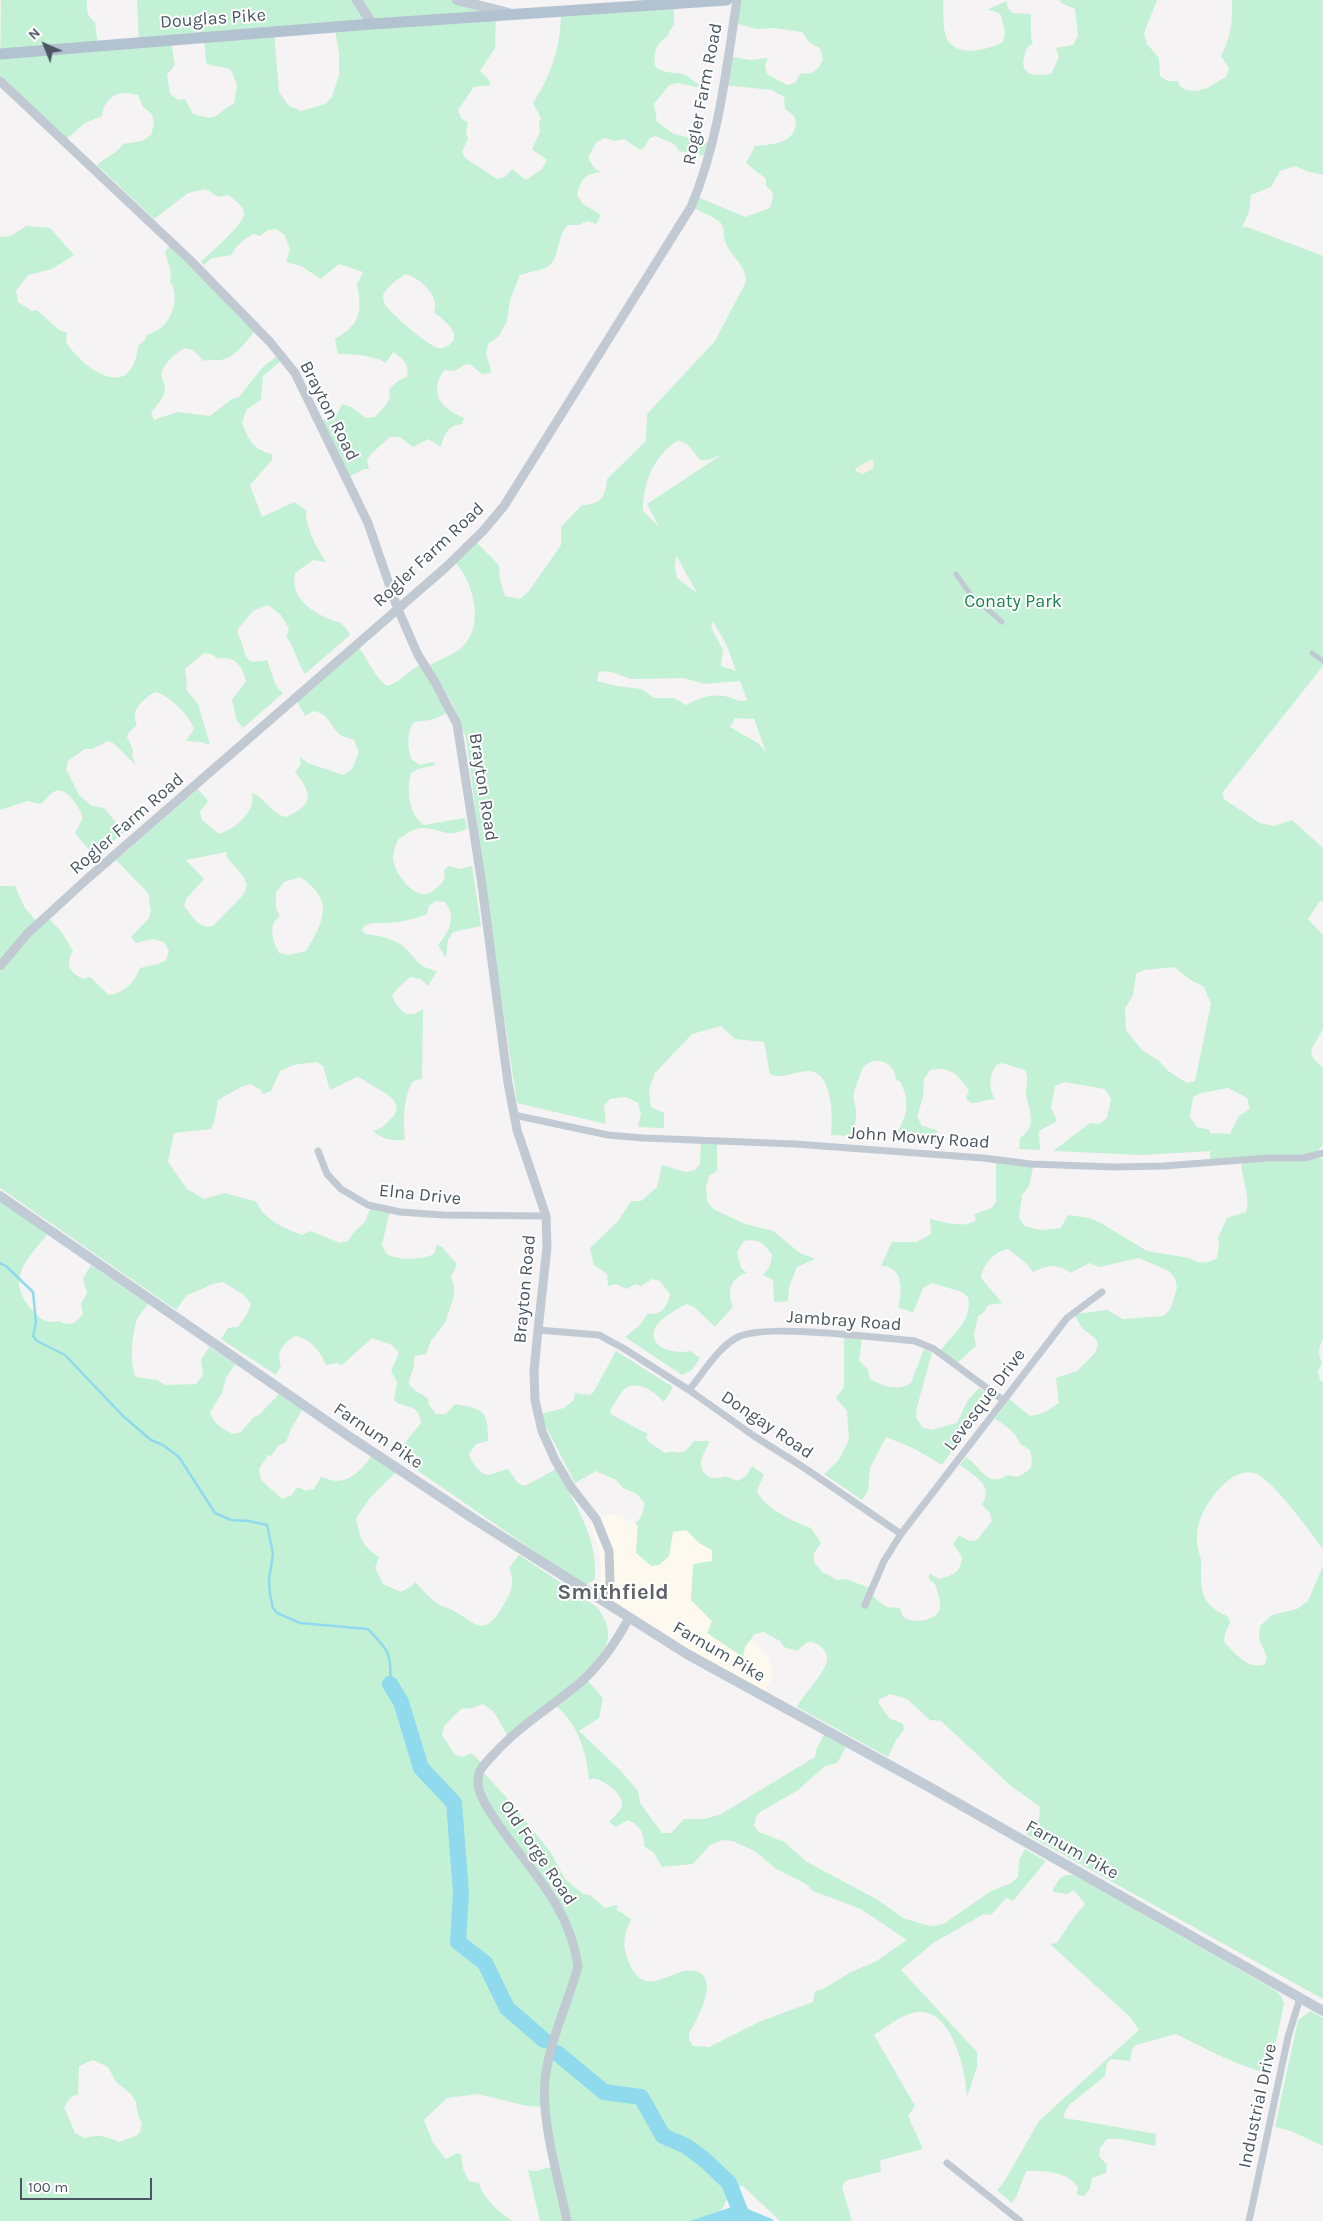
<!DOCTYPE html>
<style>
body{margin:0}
#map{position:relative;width:1323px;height:2221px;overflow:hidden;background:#f5f3f3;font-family:Karla,sans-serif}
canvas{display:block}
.north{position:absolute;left:20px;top:20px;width:50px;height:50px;-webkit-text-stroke:4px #fff;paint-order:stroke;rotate:316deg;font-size:14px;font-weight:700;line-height:20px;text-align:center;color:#4a5661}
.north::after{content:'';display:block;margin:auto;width:18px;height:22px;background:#4a5661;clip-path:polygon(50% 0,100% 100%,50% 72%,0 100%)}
.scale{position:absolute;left:20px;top:2178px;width:132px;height:22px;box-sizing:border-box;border:2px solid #4a5661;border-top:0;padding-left:6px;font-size:15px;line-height:18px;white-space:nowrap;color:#4a5661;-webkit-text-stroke:4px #fff;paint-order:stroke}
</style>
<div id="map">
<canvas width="1323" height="2221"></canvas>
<div class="north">N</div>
<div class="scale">100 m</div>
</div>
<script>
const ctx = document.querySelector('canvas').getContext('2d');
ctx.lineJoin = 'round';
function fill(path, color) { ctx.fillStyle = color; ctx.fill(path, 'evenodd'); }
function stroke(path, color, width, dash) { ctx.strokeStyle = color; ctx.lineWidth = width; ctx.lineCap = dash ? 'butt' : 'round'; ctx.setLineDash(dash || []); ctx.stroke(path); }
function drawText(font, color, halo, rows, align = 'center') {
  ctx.font = font + ' Karla,sans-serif'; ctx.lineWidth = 4; ctx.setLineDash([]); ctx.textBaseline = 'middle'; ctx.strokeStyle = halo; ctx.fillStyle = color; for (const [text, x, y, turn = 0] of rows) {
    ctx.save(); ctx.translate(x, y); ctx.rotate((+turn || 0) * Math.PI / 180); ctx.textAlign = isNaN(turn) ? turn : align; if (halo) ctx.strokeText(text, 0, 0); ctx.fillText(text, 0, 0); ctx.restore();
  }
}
const commercial = new Path2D(`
 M609 1514 618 1515 638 1526 635 1548 669 1556 673 1532 686 1530 699 1543 712 1550V1561L693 1564 691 1600 712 1621 707 1633 742 1656 745 1647 752 1639 768 1656 773 1669 771 1681 762 1695 624 1621 595 1600 601 1580V1569L599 1551 590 1524Z`);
const green = new Path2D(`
 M1 0H87C87 11 86 15 95 22L98 44 139 41 137 0H460L496 16 495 48 480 71 488 79 491 85 474 87 458 110 461 118 468 123 466 133 468 139 462 152 465 158 497 179 505 177 512 169 526 180 542 169 547 160 532 149 540 132 539 123 541 118 533 103C552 74 561 45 561 11L674 4V25L670 30 668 36C655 45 654 51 655 66 665 76 676 70 687 76 692 79 695 83 701 85L697 87 678 83 669 85 654 104 657 122 674 134 709 143 707 156 679 151 674 144 656 136 650 138 644 148 640 150 624 139 615 141 604 138 596 143 588 157 594 168 601 172C585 174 581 178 577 195L583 204 601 215 596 224 587 221 579 225H568C556 236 560 261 547 267 539 271 529 272 520 275L510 300 507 321 499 336 488 344 486 354 491 370 490 373 482 374 471 365 466 364 454 371 444 370C428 394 441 408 464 418L462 424C447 426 445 433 441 447L428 439 413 447 400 437H390L371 454 367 460 369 469H364L347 478 319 422 337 414 342 404 351 407 366 418 375 417C382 409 393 401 389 390 395 382 399 380 407 377 410 363 403 359 393 352L386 363C372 355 355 354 338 354L335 339C361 324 362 312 357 284L363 272 339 264 321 279 301 266 286 262 290 249 284 234 276 229 268 230 260 236 254 234C244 238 236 246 231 255L212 258 204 265 201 262C210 252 246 224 244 212 243 205 233 199 228 195L218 197 206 189 188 193 154 219 97 165C106 157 116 154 123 144L142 141 151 135 154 124 152 114 143 107 138 95C120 89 104 96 102 116L85 123 64 141 0 79ZM335 30 339 54V75L332 97 325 104 301 111 289 106 279 92 274 33ZM204 38 206 63C214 68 223 65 231 70L237 85 234 104C211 115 222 122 193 114L185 99 178 100 170 94 167 75 175 65 171 41ZM406 274C420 278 441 297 434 312 442 319 464 334 449 345 446 347 442 349 438 348 426 344 394 316 386 306 384 303 383 299 383 295 388 286 397 279 406 274Z
 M737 0H943C944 11 942 29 947 39 957 58 988 50 1003 42L1005 32 1001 15 994 11 987 10 1006 1 1008 8 1012 13 1031 14V38L1033 43 1027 48C1017 73 1028 77 1051 74L1059 57 1056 48 1073 45 1078 36 1075 9 1061 3 1060 0H1157L1144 33 1147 44 1159 58 1160 76 1168 81H1178L1180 86 1186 90 1196 91 1207 88 1226 77 1229 68 1221 56C1232 35 1232 23 1232 0H1323V175L1309 172 1295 166 1280 171 1271 187 1251 195 1249 212 1242 228 1247 227 1323 256V666L1222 793 1224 799 1260 823 1274 826 1292 820 1323 848V901H1320L1308 919 1323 935V1029L1311 1050 1313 1058 1323 1068V1145L1319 1149 1317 1157 1323 1159V1338C1319 1347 1317 1354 1322 1362L1318 1372 1320 1380 1323 1382V1549C1312 1534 1271 1477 1254 1473 1230 1467 1205 1503 1199 1523 1197 1530 1196 1542 1198 1549 1199 1554 1202 1559 1201 1564 1201 1591 1200 1604 1227 1616L1230 1622 1225 1634 1224 1642C1235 1653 1249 1671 1265 1664L1267 1657 1259 1639 1260 1626 1272 1615 1297 1609 1308 1601 1323 1566V1999L1026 1834 1032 1824 1039 1819 1040 1807 1011 1786 941 1721 930 1720 907 1699 890 1694 880 1699 878 1702 889 1718 903 1724 904 1730 896 1740 888 1757 797 1707C804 1693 825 1674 827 1660 829 1652 818 1642 810 1642 805 1642 801 1648 797 1651L784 1647 780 1641 764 1632 755 1634 745 1647 743 1657 707 1633 712 1621 691 1600 693 1564 712 1561V1550L699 1543 686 1530 673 1532 669 1556 659 1565 651 1566 636 1553 638 1526 635 1524 641 1517 645 1504 637 1494 623 1488 616 1480 596 1471 575 1483 542 1419 541 1414 564 1408 574 1400 575 1393 588 1395 593 1393 616 1351 673 1387 664 1402C655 1393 641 1380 626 1388 620 1392 615 1404 610 1410L612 1415 648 1434 646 1437 649 1442 665 1453C681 1448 679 1461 694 1441H710C707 1447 701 1457 701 1464 702 1478 715 1481 725 1476L737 1481 746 1476 752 1466 764 1475 757 1490C762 1507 795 1523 811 1528L821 1543 814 1553V1562L822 1572 837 1580 846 1579 869 1588 870 1594 886 1607 900 1608C901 1611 901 1613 903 1616 911 1625 938 1621 940 1608 941 1601 937 1590 935 1584L929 1579V1573L939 1579C954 1575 960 1573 962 1557L953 1544 959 1535 970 1541 977 1540 992 1521 990 1513 982 1505C994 1484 975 1477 960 1465L966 1457C981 1467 988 1489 1007 1475L1018 1477C1032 1469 1034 1467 1030 1450L1020 1444C1016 1432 1005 1425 995 1419L1009 1399 1030 1416 1043 1413 1059 1403 1056 1378 1077 1371 1095 1353 1098 1345 1096 1339 1082 1328 1074 1314 1107 1310 1123 1319 1163 1316 1170 1310 1177 1288 1175 1278 1169 1271 1139 1258 1099 1267 1089 1263 1071 1273C1055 1263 1049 1265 1033 1272L1026 1263 1008 1249C994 1252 983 1264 981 1278L1002 1303 988 1305 984 1312 978 1316 974 1334 976 1346 956 1364 939 1352C952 1335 973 1321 968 1297L962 1292 932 1283 923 1288 913 1313 898 1307C903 1291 903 1265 881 1266L892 1242H916L931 1234 930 1219C943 1222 965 1229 976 1220L974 1214 992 1208 996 1202V1161L1034 1163 1029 1186 1022 1195 1019 1217 1024 1226 1041 1230 1061 1228 1068 1215 1089 1218 1099 1222 1147 1251 1189 1258C1199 1264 1207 1264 1217 1258L1219 1243 1218 1238 1227 1218 1246 1212C1251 1196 1241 1177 1241 1160L1210 1161V1151L1143 1155 1053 1151 1090 1123 1099 1124 1107 1118 1111 1099 1105 1089 1064 1082 1055 1086 1051 1108 1057 1121 1039 1131 1040 1150 1019 1149 1020 1138C1039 1125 1028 1111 1026 1093 1026 1084 1029 1079 1025 1070L1002 1063 996 1065C989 1076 988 1088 995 1099 986 1099 980 1103 971 1103L966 1098 969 1090C957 1074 951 1066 930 1070L924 1079 923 1097 917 1117 922 1126 937 1130 936 1143 895 1139C906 1114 912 1106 900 1081L896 1080C896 1063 875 1053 863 1068 860 1073 858 1081 856 1086 852 1096 854 1100 856 1109 857 1117 854 1128 853 1136L831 1135C833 1118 833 1071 808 1071 795 1071 783 1080 770 1074L764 1042 735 1039 721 1026 692 1034 655 1073 649 1090 651 1107 664 1113V1128L638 1127 641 1114 638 1103 626 1097 610 1099 604 1106 606 1124 517 1103 490 921 466 738 453 705 430 665C439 660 452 655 461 648 485 628 474 584 456 563L477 543 499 565 500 580 505 596 520 599 529 591 561 545V527L582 505C601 505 606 496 607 479L646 441 647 414 715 341 746 282C746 263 730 257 725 241 723 234 725 227 720 222 713 216 701 213 693 207L695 196 745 217 770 208C773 198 776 193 766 186V179L746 163 755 146C771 144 793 145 796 124 796 116 791 113 785 109L784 97 772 90 724 85 728 56 750 60 768 58 765 66 767 74 787 85 795 83 801 73C814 76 817 70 823 60L820 48 809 42 802 32 774 28 757 29 735 23ZM678 440 688 445 700 460H709L721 455 647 504 659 527 643 511C643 482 653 457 678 440ZM676 555 697 593 677 578 675 567ZM713 621 727 646 736 671 721 666 723 650 711 627ZM599 671 612 672 630 679 683 678 705 684 740 681 747 700C739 703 732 697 724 696 709 694 699 698 686 705L674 698H654L642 689 617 686 597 681ZM735 718 754 719 766 752 759 744 730 727ZM1174 967 1191 980 1204 987 1211 1004 1195 1081 1187 1083 1168 1071 1158 1060 1142 1050 1126 1030 1125 1009 1133 995 1136 974 1144 970ZM1228 1088 1247 1098 1250 1109 1239 1116 1230 1134 1210 1133V1130L1197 1127 1190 1117 1193 1097 1201 1093Z
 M27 226 50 228 74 255 52 269 28 275 16 291 18 302 32 311 37 310 59 330 67 333 66 342C85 371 132 403 138 346L145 340 147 335C151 333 157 331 161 328 174 317 179 295 170 281L171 272 165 252 170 245 255 331C246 341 235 359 220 360 214 361 210 359 204 361L193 350 185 348C174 354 163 364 161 376 170 394 162 398 151 413L154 420 177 412 210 416 232 399 239 397 263 367 277 356 281 361 263 376 261 400 247 409 242 423C249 440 253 450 272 454V460L250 485 262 517 294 502 306 510C305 527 317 548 326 562L313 560 295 573C290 597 309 610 329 619 332 621 337 621 340 623 344 625 348 631 350 635L305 674C297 662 295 648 286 636L289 629 281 615 268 605 253 611 238 629C237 635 241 639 242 644 248 662 246 664 267 660L276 686 283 693 243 728 237 721 232 700 246 681C243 667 234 654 218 659L211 654 204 653 185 669C185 676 188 681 186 689L198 704 210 745 201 742 186 741 194 729C190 716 168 694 155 692 142 700 130 710 137 725L129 732 127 737 133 750 132 756 136 765 113 743 108 741 92 749H85L68 761 66 769 79 795 92 806 104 808 124 832 95 857 75 833 83 818C80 808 66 784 53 792 49 795 45 800 41 804L27 801 0 810V237L10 236Z
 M358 647C369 660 374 677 387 686 400 682 408 671 420 665L448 713 431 720 414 722C406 732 408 747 411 759L420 765 433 762 436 765 418 769 411 773C406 790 409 815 424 825L465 818 467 829C461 831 454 834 448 833 430 829 422 823 405 835 403 837 400 837 399 839 396 842 393 854 393 858 394 873 416 904 433 891 441 884 447 881 444 870L449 866 459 869 472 866 481 926 453 932 448 940 446 958 438 945C449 932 457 918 445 902L435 901 429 906 427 914C416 919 400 922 387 923 379 923 371 922 364 926L362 930 365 934C378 936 393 938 403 946 418 959 416 967 437 971L428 986 421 979 410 977 396 990 392 996C399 1011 408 1021 423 1009L422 1079 413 1081C403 1097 403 1122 405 1140 392 1141 383 1140 373 1131 380 1129 384 1126 389 1121 409 1103 385 1093 371 1085 366 1082 363 1078 357 1077L330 1090 323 1066 317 1062 293 1065 280 1071 271 1091 263 1094 261 1090 251 1084 241 1087 218 1100 215 1119 211 1129 174 1133 168 1162 187 1189 204 1199 225 1193 257 1202C262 1219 286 1229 302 1235L311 1231 340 1243 348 1241 354 1232 365 1222 371 1207 390 1210 382 1245C384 1249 385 1253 389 1255 399 1261 425 1259 434 1254L437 1245 442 1247 457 1264 451 1277 454 1285V1296L445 1323 431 1341 426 1354 414 1356C417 1381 394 1380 428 1398L429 1405 436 1414H446L455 1404C485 1409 488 1411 488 1441L476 1444 469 1454C471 1461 479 1474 488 1475 490 1475 504 1470 508 1469L518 1483 525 1486 556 1469C575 1503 598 1538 595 1579L586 1585 579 1582 398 1457 408 1439 421 1423C419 1402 404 1410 394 1400L397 1382 391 1371 399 1353 392 1345 372 1338 342 1365 337 1363 326 1365C320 1351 311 1339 295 1336 283 1343 276 1352 281 1366L276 1375 221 1339 228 1328 238 1327 247 1314 251 1304 244 1295 223 1282 212 1284 186 1296 176 1310 0 1188V972L16 950 48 918 61 931 73 951C65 965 69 972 83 979L90 977 109 995C123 994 136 981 140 968L158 964 166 960 169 951 164 942 153 939 136 943 131 937 149 918 151 911C149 904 150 899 148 893L116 860 198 789 208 801 200 812 202 820 219 834C236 828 256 812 252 793 266 798 271 814 286 817 314 804 313 794 295 772L301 764 300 757 308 763 343 775 352 769 359 752 354 740C350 738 342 737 338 733 329 724 330 715 314 711L305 716 297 701ZM227 852 226 856 243 876 247 885 244 894 213 926C199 930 191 915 184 906L186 899 204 879 186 860ZM300 877C335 900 324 921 306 951L289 955 279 953C273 940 267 925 280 916L276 908V892L284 882Z
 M0 886H15L25 908 37 922 0 964Z
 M717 1140V1171L709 1176 706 1188 707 1201 713 1209 745 1224 773 1231 800 1253 815 1259 797 1267 789 1287 788 1301 774 1302 773 1280 763 1275 770 1266 772 1255C765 1244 759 1238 744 1241L737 1252 741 1268 747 1273C730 1277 727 1292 733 1307L715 1327 694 1307 687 1304C678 1308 655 1321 654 1332 651 1350 678 1354 690 1351L700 1358 692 1370 682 1375 625 1337 640 1325 648 1313C661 1318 668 1305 670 1294L660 1281 652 1279 641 1286 635 1284 627 1289 616 1284 608 1286 607 1274 594 1265 590 1248 618 1221 631 1201H641L657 1187 662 1165 686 1172 695 1170 700 1164 701 1141Z
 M0 1196 50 1231C28 1259 3 1278 33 1311 41 1320 47 1324 59 1321 71 1327 75 1323 83 1314L81 1304 87 1293 83 1278 91 1265 148 1304C145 1308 141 1313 138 1317 132 1331 129 1364 136 1377L157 1380 165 1385 196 1384 203 1375 201 1360 209 1347 235 1364 226 1378 222 1393 210 1412C213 1423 222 1429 233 1434L241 1432 254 1417 259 1415 279 1394 302 1410 291 1429 286 1442 278 1446 271 1456 268 1455 259 1469 261 1480 282 1499 292 1495 297 1487 306 1491 314 1489 321 1477C326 1478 332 1481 337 1481 351 1481 365 1467 371 1456L396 1472 370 1498 356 1518C360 1538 361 1545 379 1557L375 1568 383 1584 401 1592 412 1586 415 1582C423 1590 431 1600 441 1606 443 1607 446 1607 449 1608 474 1621 483 1642 504 1604 512 1591 515 1583 509 1568L519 1555 597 1607C603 1615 610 1628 608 1638 603 1668 531 1716 507 1735L494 1712 483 1704 472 1708 461 1709 444 1726 442 1735 455 1755 463 1757 471 1753 483 1764V1772L507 1798 551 1853 565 1879 583 1894 590 1895 605 1908 617 1905V1910L631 1919C623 1938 622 1944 629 1963 643 1995 662 1977 684 1971 690 1970 697 1970 702 1974 716 1988 696 2020 689 2034V2039L693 2046 709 2047 761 2021 813 2002 815 1991 823 1989 851 1972 875 1962 907 1940 861 1909 813 1891 806 1884 776 1869 756 1852 733 1841 722 1840 710 1845 693 1864 662 1867 654 1853 644 1846C645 1834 639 1824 628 1820L616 1827 609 1822C613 1817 623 1810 622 1803 622 1794 604 1780 596 1779 595 1778 591 1779 589 1780 587 1754 578 1724 557 1707L588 1681 603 1698 599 1718 579 1731 620 1770 638 1791 640 1803 662 1833H671L684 1819H705L721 1814 815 1757 816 1750 824 1735 846 1747 837 1763 825 1766 798 1790 760 1812 756 1817 754 1826 759 1832 784 1842 807 1862 878 1900 903 1918 926 1925 935 1926 945 1923 991 1891 1011 1883 1018 1877 1019 1860 1025 1849 1046 1861 1013 1901 1006 1898 991 1915 984 1914 933 1943 901 1970 977 2052V2067L967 2097C966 2072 954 2016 923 2012 907 2010 887 2027 874 2035L915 2106 908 2116 923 2149 881 2160 880 2163 881 2171 879 2172 845 2181 842 2187 852 2221H780L742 2185 728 2196 723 2208 716 2216 700 2221H540L528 2170 536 2171 555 2166 544 2107 527 2106 478 2094 447 2098 424 2120 433 2143 446 2159 457 2153 461 2154 463 2169 469 2181 479 2183C483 2199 500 2213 513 2221H0ZM93 2060 108 2067 116 2082 131 2094 136 2102 138 2115 142 2124 140 2132 136 2136 119 2142C106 2136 98 2134 84 2138L75 2133 64 2107 70 2098 78 2094 79 2066Z
 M844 1338 862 1339 859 1360 868 1370 870 1379C882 1386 898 1392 911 1383L924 1349 932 1353 917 1407 916 1417 922 1427 931 1430 957 1423 968 1400 979 1388 984 1391 987 1402 942 1465 915 1449 886 1437 870 1468 868 1491 862 1500 824 1474 838 1461 849 1440 847 1411 836 1398 844 1387Z
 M1066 1875H1074L1275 1990 1281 1996 1284 2004 1269 2074C1236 2065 1206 2049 1176 2034L1136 2045 1132 2049 1130 2061 1111 2059 1107 2063 1105 2076 1069 2105 1063 2116 1065 2118 1156 2134 1155 2146 1121 2139H1107L1100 2148 1099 2156 1107 2165 1106 2173 1092 2178 1090 2189 1084 2196 1077 2195 1078 2187C1066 2171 1046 2171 1027 2171 1020 2181 1020 2193 1012 2203L997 2190 1004 2182 1039 2121 1139 2030 1130 2017 1050 1944 1057 1943 1074 1917 1085 1904 1074 1890 1067 1894 1053 1892V1889L1060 1878Z
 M1311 2011 1323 2018V2146L1291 2131 1275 2127 1298 2020Z`);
const sand = new Path2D(`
 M870 460H873L874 466 872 469 863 474 855 471 856 468Z`);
const water = new Path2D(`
 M738 2205 772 2219 774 2221H690Z`);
const stream = new Path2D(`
 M0 1263 6 1266 33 1292 36 1323 33 1336 37 1341 65 1355 123 1416 151 1440 163 1445 179 1457 215 1513 231 1520 249 1521 267 1525 273 1554 269 1580 270 1594 273 1608 277 1613 300 1623 368 1629C389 1651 392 1654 390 1684`);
const river = new Path2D(`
 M390 1684 401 1702 421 1768 454 1803 461 1893 458 1942 485 1963 507 2008 544 2040
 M557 2053 604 2092 641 2097 663 2136 686 2146 705 2160 729 2183 744 2221`);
const pedestrian = new Path2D(`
 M956 574 970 594 1002 622
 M1312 653 1323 661`);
const minor = new Path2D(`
 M514 1115 608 1135 643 1138 795 1144 983 1158 1031 1164 1113 1167 1164 1166 1268 1158H1304L1323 1153
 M318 1151 327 1174 341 1189 368 1205 400 1212 443 1215 546 1216
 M538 1330 599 1335 623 1348 689 1390 754 1436 803 1467 901 1534
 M689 1390C704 1372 718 1347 738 1337 765 1323 880 1338 915 1341L934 1349 1003 1400
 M865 1605 884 1561 901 1534 1067 1318 1102 1292
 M947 2163 1020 2221
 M1249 2221 1288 2037 1300 1998`);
const tertiary = new Path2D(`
 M0 81 189 259 270 342 295 373 368 523 397 607 418 655 435 682 457 724 481 878 508 1083 517 1130 546 1216 547 1247 538 1330 534 1371 535 1400 542 1431 555 1460 571 1487 596 1519 609 1551 610 1582 603 1600
 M0 966 28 933 87 879 445 568 483 531 504 506 691 207C719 141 726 70 737 0
 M567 2221C559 2181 541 2121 545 2081 549 2041 568 2004 578 1966 569 1900 521 1863 489 1810 482 1799 474 1785 480 1771 483 1765 489 1759 494 1754 520 1725 553 1706 582 1681 602 1663 616 1642 629 1618`);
const secondary = new Path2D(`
 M357 0 372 24
 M457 0 509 13
 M0 1196 347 1435 474 1519 687 1654 931 1788 1323 2011`);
const primary = new Path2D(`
 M0 54 372 24 727 0`);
const streetNames = [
 ["Douglas Pike",213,19,-4],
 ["Rogler Farm Road",703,94,-79],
 ["Brayton Road",329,411,63],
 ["Rogler Farm Road",429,555,-43],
 ["Brayton Road",483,787,81],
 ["Rogler Farm Road",127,824,-41],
 ["John Mowry Road",919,1138,4],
 ["Elna Drive",420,1195,6],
 ["Brayton Road",525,1289,-85],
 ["Jambray Road",844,1321,4],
 ["Levesque Drive",985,1400,-53],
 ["Dongay Road",767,1425,34],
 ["Farnum Pike",378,1436,34],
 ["Farnum Pike",719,1652,30],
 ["Farnum Pike",1072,1850,29],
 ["Old Forge Road",538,1853,56],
 ["Industrial Drive",1258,2106,-78]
];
const parkNames = [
 ["Conaty Park",1013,602]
];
const districtNames = [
 ["Smithfield",613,1593]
];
fill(commercial, '#fdf9ef');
fill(green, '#c3f1d5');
fill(sand, '#f5f0e5');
fill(water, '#90daee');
stroke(stream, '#90daee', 2.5);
stroke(river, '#90daee', 16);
stroke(pedestrian, '#c1cad2', 5);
stroke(minor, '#c1cad2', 7);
stroke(tertiary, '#c1cad2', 9);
stroke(secondary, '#c1cbd6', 10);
stroke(primary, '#b3c2d1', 11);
drawText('18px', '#4a5661', '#fff', streetNames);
drawText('18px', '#17864f', '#fff', parkNames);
drawText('bold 22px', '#5f6368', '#fff', districtNames);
</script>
